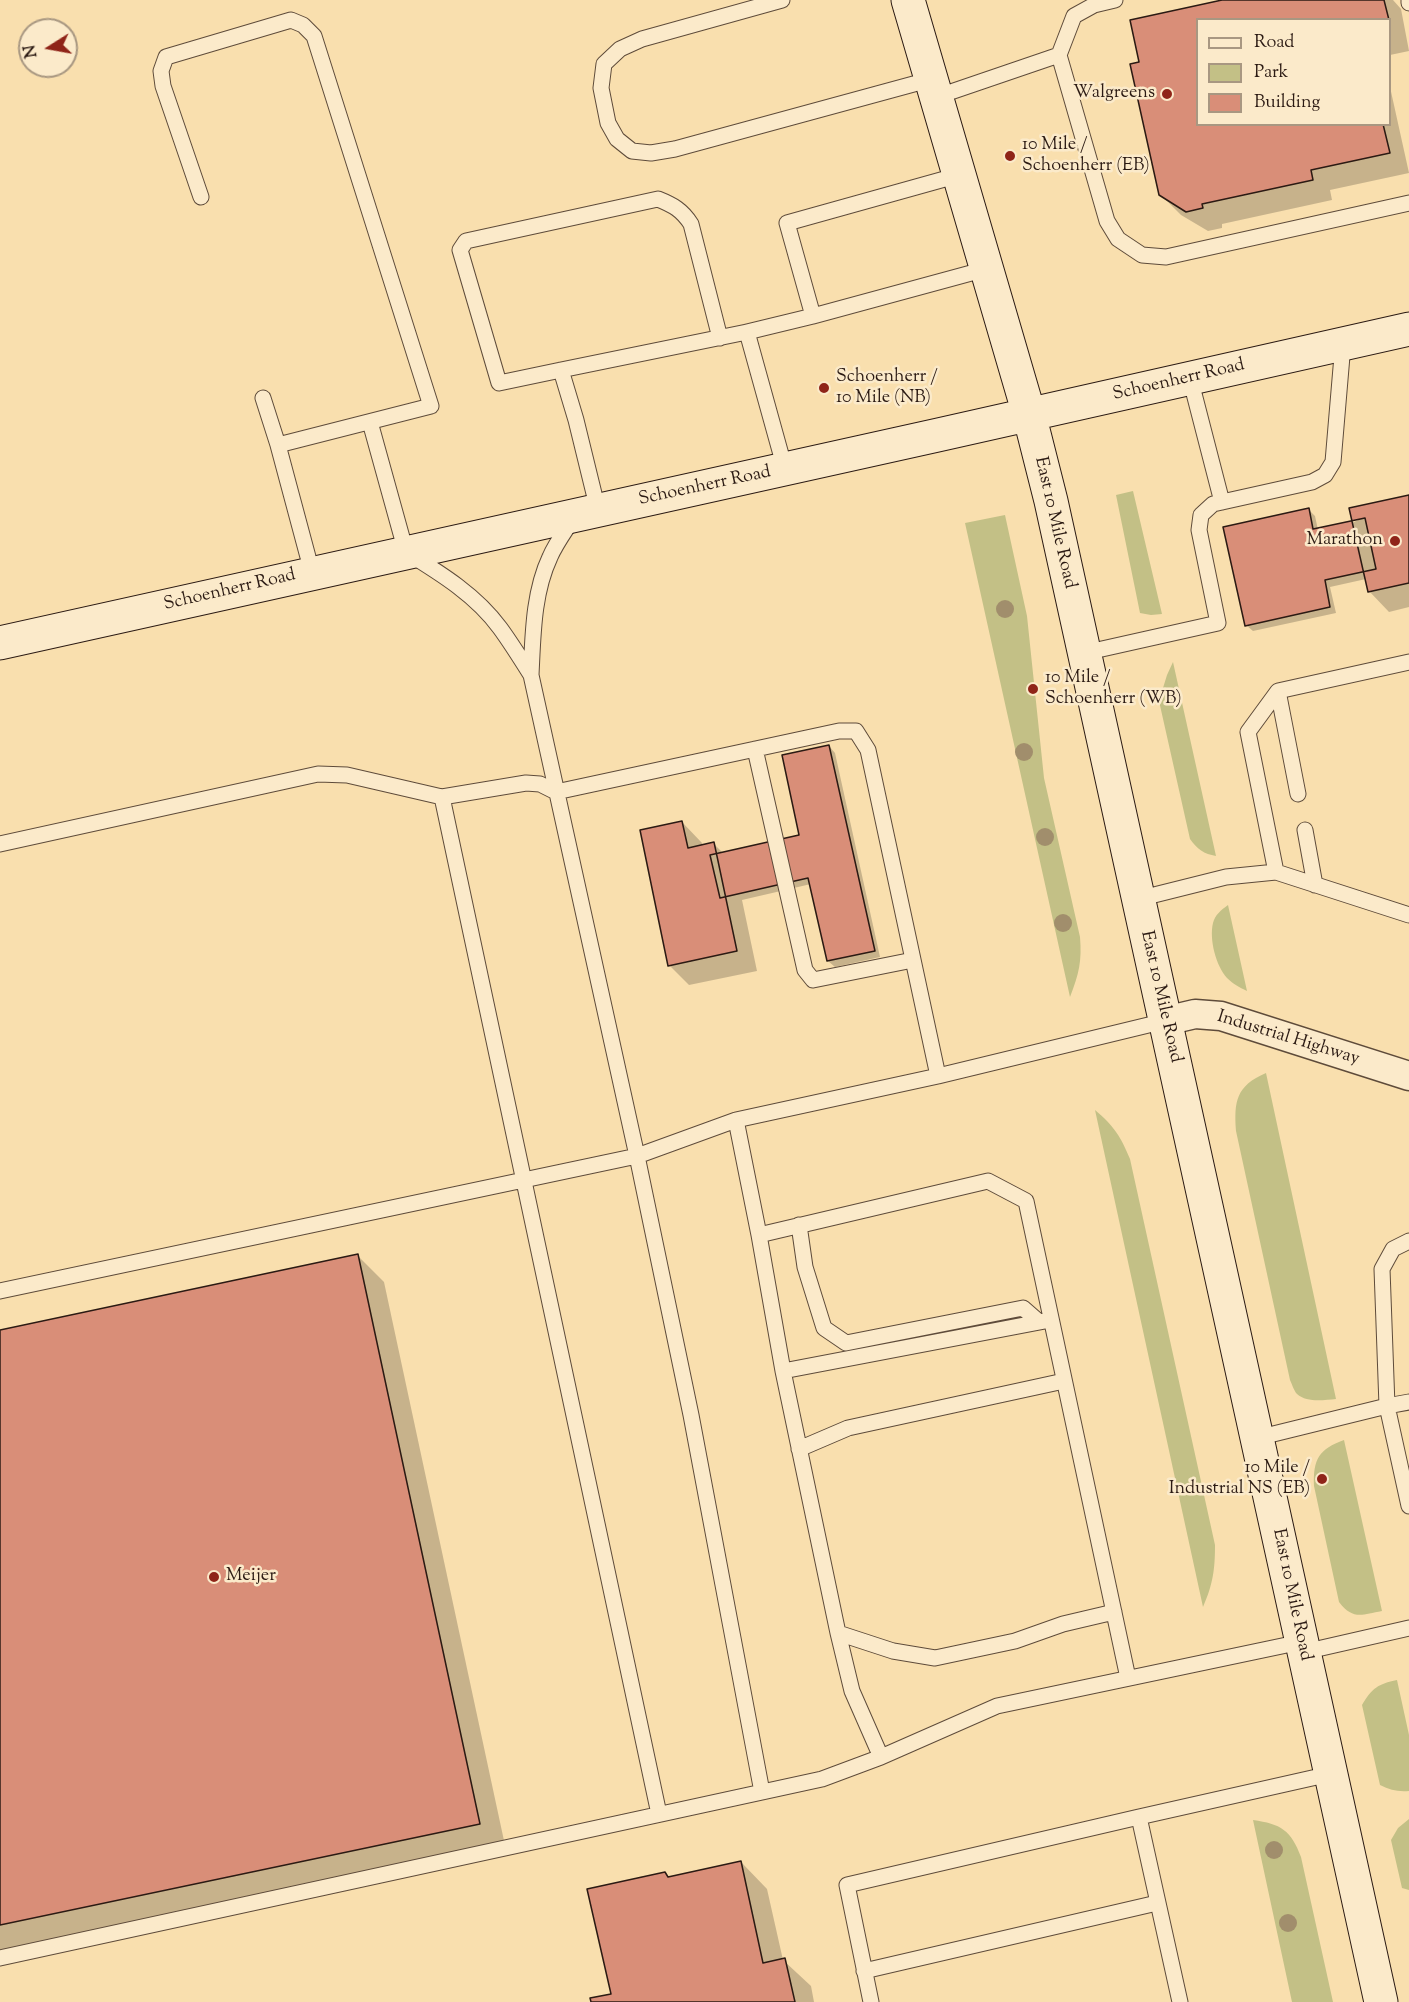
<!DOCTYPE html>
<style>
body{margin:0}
#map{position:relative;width:1409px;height:2002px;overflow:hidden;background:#f9dfae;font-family:"Sorts Mill Goudy",serif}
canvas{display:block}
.legend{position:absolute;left:1196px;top:18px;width:195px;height:108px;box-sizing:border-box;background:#fbeaca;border:2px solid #a89781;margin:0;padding:8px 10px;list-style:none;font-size:18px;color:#2b1a13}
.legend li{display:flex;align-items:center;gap:12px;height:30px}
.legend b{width:30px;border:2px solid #a89781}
.north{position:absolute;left:18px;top:18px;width:60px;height:60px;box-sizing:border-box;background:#fbeaca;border:2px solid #a89781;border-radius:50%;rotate:259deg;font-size:16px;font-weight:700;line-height:24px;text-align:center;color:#2b1a13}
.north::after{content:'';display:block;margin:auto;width:21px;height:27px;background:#8f2418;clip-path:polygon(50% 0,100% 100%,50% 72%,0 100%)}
</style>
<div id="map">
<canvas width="1409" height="2002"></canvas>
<ul class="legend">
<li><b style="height:8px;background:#fbeaca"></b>Road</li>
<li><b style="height:16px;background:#c3c086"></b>Park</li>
<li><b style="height:16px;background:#d98e78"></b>Building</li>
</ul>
<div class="north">N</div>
</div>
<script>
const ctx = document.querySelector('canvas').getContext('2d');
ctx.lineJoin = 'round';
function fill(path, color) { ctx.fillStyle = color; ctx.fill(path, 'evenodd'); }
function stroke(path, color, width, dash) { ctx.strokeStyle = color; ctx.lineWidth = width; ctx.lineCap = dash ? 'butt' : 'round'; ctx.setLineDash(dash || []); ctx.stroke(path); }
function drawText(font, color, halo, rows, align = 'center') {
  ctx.font = font + ' "Sorts Mill Goudy",serif'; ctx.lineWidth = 5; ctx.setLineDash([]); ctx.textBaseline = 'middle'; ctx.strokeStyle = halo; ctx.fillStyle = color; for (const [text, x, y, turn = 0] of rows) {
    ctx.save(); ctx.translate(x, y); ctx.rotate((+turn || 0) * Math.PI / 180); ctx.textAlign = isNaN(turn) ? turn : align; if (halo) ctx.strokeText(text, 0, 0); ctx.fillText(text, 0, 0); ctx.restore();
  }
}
const green = new Path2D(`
 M1133 491 1162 614 1151 615 1140 613 1116 495Z
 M1005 515 1027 616 1044 778 1080 937C1082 961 1079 974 1070 997L965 523Z
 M1173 662 1216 856C1204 854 1197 849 1190 839L1159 701 1167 675Z
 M1228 905 1247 991C1239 987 1233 984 1227 978 1216 966 1209 939 1213 923 1215 915 1221 910 1228 905Z
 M1266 1073 1336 1399C1324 1400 1307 1403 1297 1394 1294 1391 1292 1384 1290 1380L1236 1131C1234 1101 1236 1086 1266 1073Z
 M1095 1110C1114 1126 1121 1137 1130 1159L1215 1545C1215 1570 1213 1584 1203 1607Z
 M1344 1440 1382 1611C1361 1615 1353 1620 1339 1602L1314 1486C1313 1459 1319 1449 1344 1440Z
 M1397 1680 1409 1735V1791C1398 1792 1390 1790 1380 1785L1362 1705C1372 1688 1378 1684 1397 1680Z
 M1409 1819V1890L1402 1888 1391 1840 1398 1828Z
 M1253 1820C1281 1824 1291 1830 1301 1857L1333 2002H1292Z`);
const shadow = new Path2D(`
 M1229 0H1393L1401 9 1409 51 1390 55V20H1198V124H1390V87L1409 173 1330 190 1332 200 1222 224V228L1208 231 1181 215 1160 194 1140 64 1132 22Z
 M1409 496V607L1389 612 1369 591 1366 579 1330 587 1336 613 1253 631 1246 625 1308 509 1315 516 1318 530 1354 522Z
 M829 746 835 753 880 957 835 967 828 961 811 884 742 900 757 971 689 985 669 965 682 822 702 843 703 846 714 844 724 854 801 837Z
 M358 1256 384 1282 506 1850 0 1956V1332Z
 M741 1862 767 1889 783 1960 811 1986 814 2002H593L612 1995 669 1878Z`);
const building = new Path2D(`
 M1222 0H1384L1389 20H1198V124H1383L1390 153 1311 170 1313 180 1202 204 1203 208 1186 212 1159 195 1130 64 1139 62 1130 20Z
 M1409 495V583L1368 592 1349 508Z
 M1309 508 1313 529 1365 518 1376 569 1325 580 1330 607 1245 626 1223 527Z
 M829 745 875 951 827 961 808 878 720 898 710 855 799 835 782 755Z
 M682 821 688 848 714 842 737 951 668 966 640 830Z
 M358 1254 480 1824 0 1925V1330Z
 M741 1861 763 1963 785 1958 795 2002H591L590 1998 611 1994 587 1889 665 1872 668 1877Z`);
const lane = new Path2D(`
 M782 0 642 39 620 49 604 64 601 88 608 123 617 139 632 151 651 153 675 149 932 79
 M1409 0V3
 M1059 55 1074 16 1094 5 1115 0
 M936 97 1059 55 1107 221 1118 239 1142 255 1166 257 1409 203
 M959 175 787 223 813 316 986 269
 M201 197 163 86 161 71 166 57 291 20 303 25 314 36 431 406 278 445 312 572
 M561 370 499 383 460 250 466 241 658 199C673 205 682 210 691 224L720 338
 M1190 378 1222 502
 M263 398 278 445
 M370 422 406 552C440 573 476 595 500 628 511 643 521 659 531 675
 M785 469 747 332 813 316
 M598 510 576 420 561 370 747 332
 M574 517C566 530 556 543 550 557 533 593 533 636 531 675L637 1156 691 1415 762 1792
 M1084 653 1218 623 1199 530 1201 515 1213 504 1312 482 1325 475 1333 462 1343 344
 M1278 691 1298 794
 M755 749 805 970 813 980 913 960
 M442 797 526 783 540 784 556 792 839 731H856L868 750 938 1076
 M1305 830 1315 885
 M0 844 318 774 347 775 442 797 659 1814
 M1276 872 1248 732 1278 691 1409 662
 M1138 899 1226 877 1276 872 1409 915
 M736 1120 759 1235 988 1181 1026 1201 1128 1678
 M799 1225 805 1267 824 1328 846 1343 1023 1308 1039 1322
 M759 1235 783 1371 838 1633 852 1691 881 1757
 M0 1291 637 1156 736 1120 938 1076 1165 1021
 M783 1371 1045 1321
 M1409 1402 1387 1406 1409 1506
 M1257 1438 1387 1406 1382 1269 1393 1249 1409 1241
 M799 1449 848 1428 1064 1381
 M838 1633 893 1651 935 1658 1015 1641 1063 1624 1114 1612
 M1304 1652 1409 1628
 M1139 1817 1330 1774
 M0 1958 822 1779 881 1757 997 1706 1301 1642
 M864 1971 1157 1903
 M871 2002 847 1885 1139 1817 1180 2002`);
const street = new Path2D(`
 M1165 1021 1195 1014 1221 1016 1409 1076`);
const secondary = new Path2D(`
 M908 0 1029 414 1051 501 1381 2002
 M0 643 938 435 1409 329`);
const trees = [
 [1005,609],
 [1024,752],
 [1045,837],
 [1063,923],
 [1274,1850],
 [1288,1923]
];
const markers = [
 [1167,94,6,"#8f2418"],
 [1010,156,6,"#8f2418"],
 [824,388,6,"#8f2418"],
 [1395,541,6,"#8f2418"],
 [1033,689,6,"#8f2418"],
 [1322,1479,6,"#8f2418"],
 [214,1577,6,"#8f2418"]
];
const poiNames = [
 ["Walgreens",1155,94,"right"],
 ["10 Mile /",1022,146],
 ["Schoenherr (EB)",1022,167],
 ["Schoenherr /",836,378],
 ["10 Mile (NB)",836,399],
 ["Marathon",1383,541,"right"],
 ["10 Mile /",1045,679],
 ["Schoenherr (WB)",1045,700],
 ["10 Mile /",1310,1469,"right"],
 ["Industrial NS (EB)",1310,1490,"right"],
 ["Meijer",226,1577]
];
const streetNames = [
 ["Schoenherr Road",1179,381,-13],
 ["Schoenherr Road",705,487,-12],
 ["East 10 Mile Road",1054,523,77],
 ["Schoenherr Road",230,591,-13],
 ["East 10 Mile Road",1160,997,77],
 ["Industrial Highway",1288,1039,17],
 ["East 10 Mile Road",1291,1595,78]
];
fill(green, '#c3c086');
fill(shadow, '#0003');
fill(building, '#d98e78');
stroke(building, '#2b1a13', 1.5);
stroke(lane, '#5e4b3a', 17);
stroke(street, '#5e4b3a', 31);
stroke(secondary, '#2b1a13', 35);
stroke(lane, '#fbeaca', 15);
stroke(street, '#fbeaca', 28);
stroke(secondary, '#fbeaca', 33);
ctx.fillStyle = '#a18e6c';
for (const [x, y] of trees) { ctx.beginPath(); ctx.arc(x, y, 9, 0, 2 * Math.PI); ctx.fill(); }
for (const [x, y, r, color] of markers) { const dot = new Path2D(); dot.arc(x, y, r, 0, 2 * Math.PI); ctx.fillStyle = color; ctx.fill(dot); stroke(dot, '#fbeaca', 2); }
drawText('18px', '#2b1a13', '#fbeaca', poiNames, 'left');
drawText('18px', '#2b1a13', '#fbeaca', streetNames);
</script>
